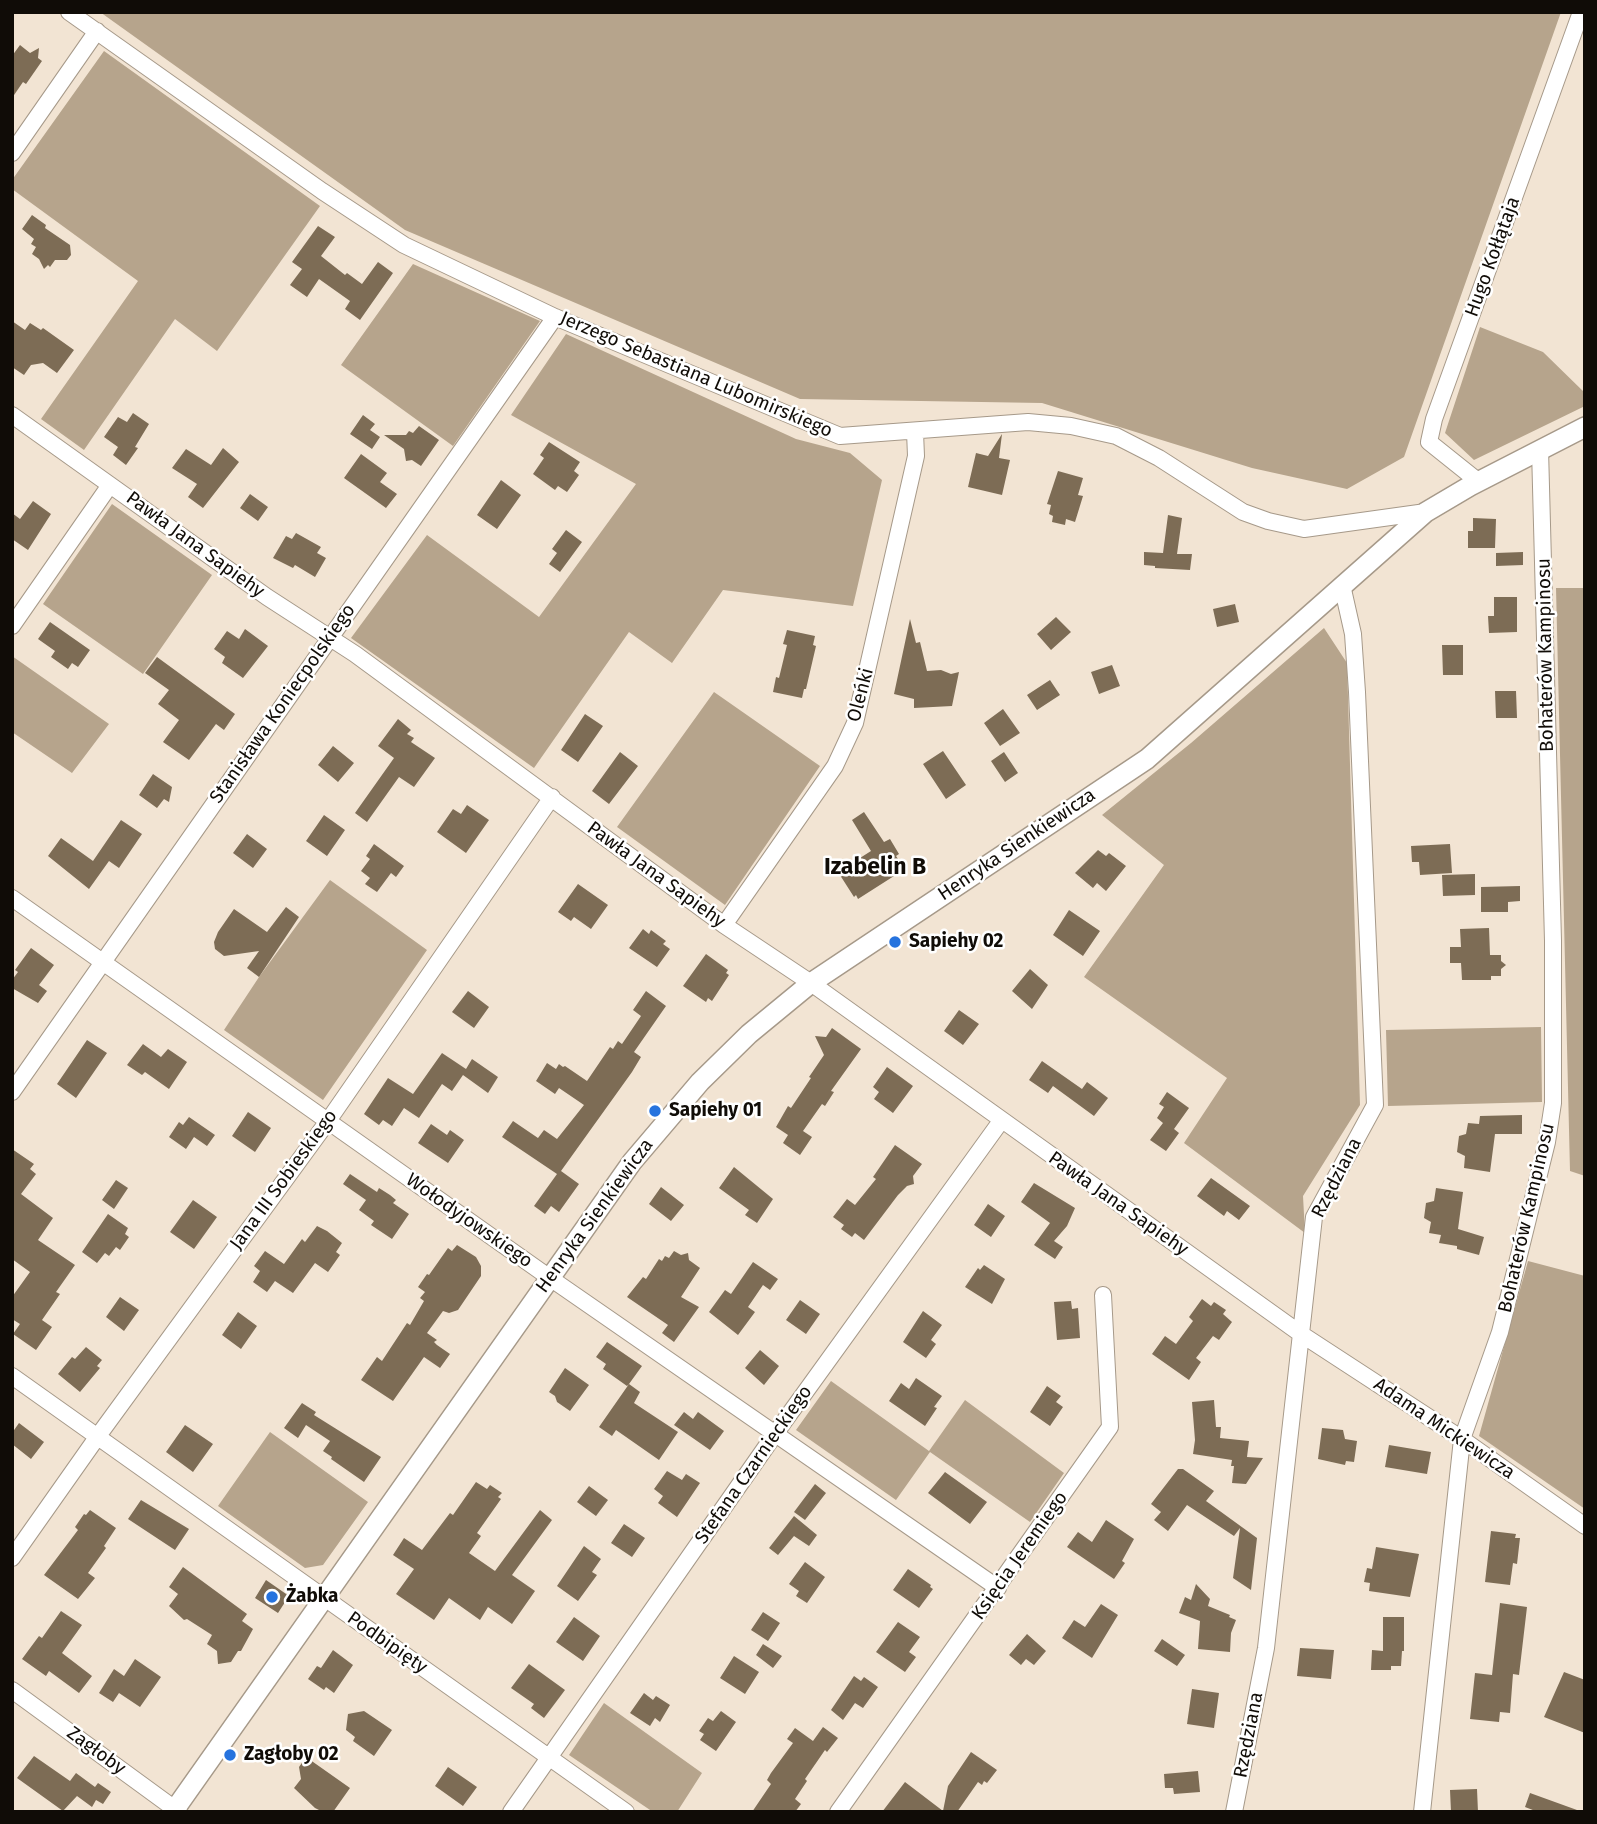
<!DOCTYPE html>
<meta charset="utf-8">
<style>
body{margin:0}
#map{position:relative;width:1597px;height:1824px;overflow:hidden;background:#f2e4d3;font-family:"Fira Sans",sans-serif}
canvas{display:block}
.frame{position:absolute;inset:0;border:14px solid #100c07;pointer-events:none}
</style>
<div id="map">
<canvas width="1597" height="1824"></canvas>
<div class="frame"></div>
</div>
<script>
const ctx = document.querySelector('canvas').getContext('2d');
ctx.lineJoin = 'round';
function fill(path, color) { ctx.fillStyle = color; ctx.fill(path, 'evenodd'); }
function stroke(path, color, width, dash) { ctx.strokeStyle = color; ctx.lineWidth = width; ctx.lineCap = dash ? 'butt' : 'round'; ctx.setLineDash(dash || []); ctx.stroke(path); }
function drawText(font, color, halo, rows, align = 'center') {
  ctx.font = font + ' "Fira Sans",sans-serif'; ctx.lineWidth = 5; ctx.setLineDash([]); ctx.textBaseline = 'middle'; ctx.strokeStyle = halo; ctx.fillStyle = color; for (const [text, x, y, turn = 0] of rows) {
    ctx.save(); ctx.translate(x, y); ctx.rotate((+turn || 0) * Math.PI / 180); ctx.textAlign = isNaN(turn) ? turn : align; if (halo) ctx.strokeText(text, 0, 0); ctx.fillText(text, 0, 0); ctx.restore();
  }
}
const forest = new Path2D(`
 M100 12H1561L1404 457 1347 489 1252 468 1042 403 800 399 405 230Z
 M104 51 320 206 217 351 175 319 84 450 41 419 138 281 12 189V180Z
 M413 264 540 321 453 446 341 365Z
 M1480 327 1543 352 1585 393V406L1474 460 1445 433Z
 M566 334 796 439 850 453 882 480 853 606 723 590 672 663 629 632 534 768 351 638 427 535 539 617 636 484 511 415Z
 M112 504 212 575 143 674 43 604Z
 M1556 588H1585V1176L1570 1171Z
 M1324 628 1347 663 1360 1105 1303 1196 1305 1233 1184 1143 1227 1078 1084 977 1164 865 1102 815 1191 743Z
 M12 656 109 724 72 773 12 732Z
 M714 692 820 766 725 905 617 827Z
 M330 880 427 950 323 1100 224 1030 259 977Z
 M1541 1027 1542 1102 1388 1106 1386 1030Z
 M1528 1261 1585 1276V1509L1479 1436Z
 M831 1381 929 1451 965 1400 1064 1473 1030 1522 930 1452 896 1500 796 1430Z
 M270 1432 368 1502 323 1565 305 1568 218 1506Z
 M604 1703 702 1773 677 1812H653L569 1755Z`);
const building = new Path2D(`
 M20 45 30 53 39 48 38 58 42 61 26 84 23 82 12 98V56Z
 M32 215 46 225 45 228 70 245 71 255 67 260H55L50 267 48 265 44 269 39 259 32 254 36 247 31 244 34 239 22 229Z
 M318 226 335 237 321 256 345 275 347 273 362 284 378 262 393 273 360 320 345 309 350 301 319 279 307 297 290 285 302 269 292 262Z
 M12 321 25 330 30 323 41 330 43 328 74 350 57 373 43 363 31 365 24 375 12 367Z
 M133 413 149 424 135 447 138 448 126 465 113 455 118 447 104 437 118 417 127 422Z
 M363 415 375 424 370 430 380 437 372 449 350 434Z
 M419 426 439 440 421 466 412 460 406 461 404 449 384 435H406L409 431 413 433Z
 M1002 434 999 458 1010 460 1002 495 968 487 976 453 988 456Z
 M549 442 580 462 574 471 579 475 567 492 558 486 555 490 533 474 544 458 540 455Z
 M223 448 239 462 203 508 188 497 197 484 172 468 186 449 211 465Z
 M361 454 387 473 380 482 397 494 386 508 344 478Z
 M1058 471 1083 478 1078 495 1083 496 1075 522 1066 519 1065 525 1052 522 1053 516 1049 514 1051 505 1047 504Z
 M501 480 521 495 497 529 477 515Z
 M250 494 268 507 258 521 240 508Z
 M33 501 51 514 28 550 12 539V513L20 519Z
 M1168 515 1182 518 1177 554H1192L1190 570 1155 568V566L1144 565V552L1163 553Z
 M1473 518 1496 519 1495 548H1468V531H1473Z
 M566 530 582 542 560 572 549 564 557 553 552 549Z
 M296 533 321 547 317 553 326 558 315 577 295 565 293 568 273 558 286 536 292 539Z
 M1523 552V565L1496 566V553Z
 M1494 597H1517V632L1489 633 1488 616H1494Z
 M1235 604 1239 622 1217 627 1213 609Z
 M1056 617 1071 632 1051 650 1037 634Z
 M910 619 916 643 920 642 927 671 941 670 951 674 959 672 952 706 914 708V699L894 694Z
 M50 622 90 650 78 667 72 663 68 669 51 657 55 651 38 639Z
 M245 629 268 646 243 678 222 663 225 657 214 649 227 631 239 639Z
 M787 630 815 636 813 645 816 646 806 689H804L802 698 773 692 776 677 779 678 787 645 783 644Z
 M1442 645H1463V675H1443Z
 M157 657 235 714 224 730 216 724 189 760 163 742 179 720 158 704 169 690 145 673Z
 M1112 665 1120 686 1099 694 1091 672Z
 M1050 680 1060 695 1037 710 1027 695Z
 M1495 691H1516L1517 718H1496Z
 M1003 709 1020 733 1000 746 984 723Z
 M585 714 603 726 578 762 561 750Z
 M398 719 411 730 407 734 414 738 411 742 435 758 414 787 399 777 367 822 355 813 394 758 378 746Z
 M333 746 354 763 338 782 318 765Z
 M943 751 966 785 946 799 923 764Z
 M620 752 638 766 609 804 592 791Z
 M1004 752 1018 773 1005 782 991 761Z
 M153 774 172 787 169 802 164 799 157 808 139 795Z
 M467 805 489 820 466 853 437 832 453 809 461 814Z
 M864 812 884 842 890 839 899 854 896 856 905 869 858 899 856 895 854 897 838 872 871 851 852 820Z
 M324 815 345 830 327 856 306 841Z
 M121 820 142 834 119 868 109 861 89 889 48 856 61 838 93 861Z
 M247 834 267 849 253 868 233 853Z
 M374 844 404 866 396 877 391 873 377 892 365 884 370 878 361 871 370 859 366 856Z
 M1450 844 1452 873 1420 875 1419 862H1412L1411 846Z
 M1098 850 1106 856 1109 853 1126 866 1106 891 1097 883 1093 888 1075 873Z
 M1475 874V895L1443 896 1442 875Z
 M578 884 608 905 591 929 574 917 571 921 558 912Z
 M1520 886V901L1508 902V912H1481V887Z
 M286 907 299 917 259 977 247 968 259 951 224 956 215 949 214 942 218 932 234 909 267 932Z
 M1069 910 1100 931 1083 956 1053 935Z
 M1489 928 1490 955H1501V961L1506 965 1501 969V976H1491V980H1462L1461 963H1450V947H1461L1460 929Z
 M643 929 649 934 651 930 666 941 663 944 670 949 657 967 629 948Z
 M31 948 54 965 39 985 47 991 38 1003 12 988V980L18 972 15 970Z
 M706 954 728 970 726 973 729 975 712 1001 708 998 706 1002 683 986Z
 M1030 969 1048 985 1032 1009 1012 991Z
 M468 991 489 1007 474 1028 452 1012Z
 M646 991 666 1006 634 1052 641 1057 632 1072 561 1171 579 1184 559 1212 551 1206 545 1214 534 1206 557 1174 502 1137 513 1121 538 1138 544 1130 557 1139 584 1105 559 1088 555 1094 536 1081 547 1063 556 1069 559 1064 563 1067 565 1066 587 1081 610 1047 613 1049 618 1041 622 1044 641 1016 633 1010Z
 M959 1010 979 1024 963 1045 944 1031Z
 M832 1028 861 1049 831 1091 834 1092 825 1106 822 1104 803 1131 812 1137 800 1155 783 1143 788 1135 776 1127 788 1106 791 1108 811 1078 809 1077 824 1055 815 1036 826 1037Z
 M87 1040 107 1053 76 1098 57 1084Z
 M143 1044 161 1057 168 1049 187 1062 169 1089 145 1072 142 1075 127 1065Z
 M442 1053 466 1069 472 1059 498 1077 488 1093 463 1075 452 1091 442 1084 419 1118 404 1108 392 1126 383 1120 379 1125 364 1114 388 1078 413 1094Z
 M1042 1061 1082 1089 1087 1082 1108 1098 1094 1116 1053 1086 1048 1093 1029 1080Z
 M887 1067 913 1086 893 1113 874 1099 879 1092 873 1087Z
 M1167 1092 1189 1108 1174 1129 1179 1133 1166 1151 1150 1140 1163 1123 1157 1118 1164 1107 1159 1104Z
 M248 1112 271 1128 255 1152 232 1136Z
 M1522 1115V1134H1495L1490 1172 1464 1168 1465 1156 1457 1152 1459 1136 1466 1134 1468 1123 1479 1124 1480 1116Z
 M189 1117 215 1135 207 1146 194 1137 186 1149 169 1137 179 1122 183 1125Z
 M431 1124 447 1135 450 1130 464 1140 448 1163 418 1143Z
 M895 1145 922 1164 913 1176 914 1184 907 1186 898 1195 864 1240 855 1233 852 1237 841 1229 844 1225 833 1217 847 1199 855 1205 876 1179 873 1177Z
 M12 1149 34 1164 30 1169 36 1174 21 1194 53 1218 38 1240 75 1265 56 1292 60 1294 42 1320 52 1327 36 1350 13 1334 20 1324 12 1319V1297L30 1272 12 1259Z
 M734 1167 773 1199 757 1223 745 1215 749 1210 719 1188Z
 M350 1174 377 1192 379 1188 390 1195 396 1200 393 1203 409 1214 392 1239 371 1225 374 1221 359 1210 366 1200 343 1184Z
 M1211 1178 1250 1206 1239 1220 1227 1211 1224 1216 1197 1196Z
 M116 1180 128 1188 114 1209 102 1200Z
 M1034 1183 1075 1208 1067 1226 1054 1241 1063 1247 1055 1259 1034 1245 1050 1223 1021 1202Z
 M661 1187 684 1205 671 1221 649 1204Z
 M1436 1188 1463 1192 1458 1229 1484 1237 1479 1255 1457 1249V1246L1439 1243 1441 1235 1429 1233 1431 1222 1424 1218 1426 1203 1434 1201Z
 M193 1200 217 1217 194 1249 170 1232Z
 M988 1204 1005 1216 991 1237 974 1225Z
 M108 1214 128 1228 125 1234 129 1237 120 1250 116 1247 109 1256 105 1253 97 1263 82 1252Z
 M317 1226 327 1231 342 1243 336 1252 340 1255 328 1272 315 1263 293 1293 275 1281 267 1292 253 1282 260 1271 254 1266 265 1251 284 1264 302 1239 305 1242Z
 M457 1245 476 1257 481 1266V1276L458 1310 449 1313 443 1311 427 1333 437 1340 434 1342 437 1345 450 1354 440 1368 424 1357 393 1401 361 1380 377 1357 382 1361 407 1323 410 1325 424 1301 420 1298 425 1292 418 1287 427 1274 429 1275 448 1248 452 1251Z
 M674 1251 681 1255 688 1253 689 1260 700 1268 681 1297 699 1307 674 1342 662 1333 668 1325 627 1297 643 1277 646 1279 659 1259 662 1261 665 1256 669 1258Z
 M753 1262 778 1279 770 1290 763 1285 748 1307 755 1312 738 1335 709 1312 725 1290 731 1294Z
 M984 1265 1005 1279 992 1304 965 1287 978 1268 980 1270Z
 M120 1297 139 1310 124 1331 106 1317Z
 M1202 1299 1211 1306 1214 1302 1226 1310 1223 1314 1232 1322 1219 1340 1213 1336 1196 1358 1201 1362 1189 1380 1152 1354 1165 1336 1176 1344 1193 1321 1189 1317Z
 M800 1300 820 1314 806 1334 786 1320Z
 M1071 1301 1072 1309 1078 1308 1080 1338 1057 1340 1054 1302Z
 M923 1311 942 1325 931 1340 936 1344 926 1358 903 1342Z
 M238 1312 257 1326 241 1349 222 1335Z
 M607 1342 642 1366 629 1384 640 1392 634 1403 678 1432 659 1460 616 1430 612 1436 599 1427 629 1384 627 1386 603 1369 606 1364 596 1357Z
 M86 1347 102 1360 97 1366 100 1368 80 1392 58 1374 72 1357 75 1359Z
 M760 1350 779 1366 764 1385 745 1368Z
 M565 1368 589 1385 570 1411 557 1402 555 1396 549 1392Z
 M916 1378 942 1396 934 1407 937 1408 925 1426 889 1401 901 1383 909 1389Z
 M1047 1386 1061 1396 1056 1402 1063 1407 1050 1426 1030 1412Z
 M1214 1400 1216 1427H1221L1220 1438 1249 1441 1247 1457 1263 1458 1246 1484 1232 1483 1234 1466H1231L1232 1460 1193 1454 1195 1440 1192 1402Z
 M302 1403 316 1412 314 1415 381 1457 364 1482 331 1459 332 1457 323 1451 330 1441 306 1425 298 1438 284 1428Z
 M684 1412 693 1419 698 1412 724 1431 710 1450 674 1425Z
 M19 1423 44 1442 31 1459 12 1444V1433Z
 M185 1425 213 1444 193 1472 166 1452Z
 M1322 1428 1343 1430 1345 1439 1357 1441 1354 1462 1346 1461 1345 1465 1318 1459Z
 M1389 1445 1431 1452 1427 1474 1385 1467Z
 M1178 1469H1183L1214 1491 1206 1501 1257 1538 1251 1590 1233 1578 1240 1528 1234 1536 1187 1505 1168 1531 1154 1520 1161 1512 1151 1504Z
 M667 1471 682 1480 686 1474 700 1483 677 1517 658 1503 663 1496 654 1489Z
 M945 1472 987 1502 970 1524 928 1493Z
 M476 1482 487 1489 490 1485 502 1493 498 1497 501 1499 477 1533 481 1536 469 1553 495 1571 540 1510 552 1520 512 1575 535 1591 512 1624 488 1607 480 1620 449 1598 434 1620 396 1594 414 1569 393 1555 404 1538 422 1550 450 1513 453 1515Z
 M815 1484 826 1493 805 1520 794 1512Z
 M589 1486 608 1500 596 1516 577 1502Z
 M141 1500 189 1529 175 1550 128 1519Z
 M90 1510 116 1528 104 1546 106 1548 88 1573 95 1578 78 1599 44 1575 78 1530 75 1527 84 1514 86 1515Z
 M794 1516 817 1535 809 1546 794 1536 778 1555 769 1548Z
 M1106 1520 1134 1539 1122 1561 1125 1563 1114 1579 1067 1547 1078 1532 1092 1542Z
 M624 1524 645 1538 632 1557 611 1543Z
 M1491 1531 1516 1534 1515 1538H1520L1517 1564 1513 1563 1510 1585 1485 1582Z
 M584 1546 601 1559 592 1572 597 1575 578 1601 557 1586Z
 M1376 1547 1419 1554 1410 1597 1369 1591 1370 1583 1364 1582 1367 1568 1372 1569Z
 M805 1562 825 1577 807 1603 796 1596 799 1591 789 1584Z
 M183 1567 247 1614 242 1621 253 1629 241 1651H238L231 1662 218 1664 217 1651 207 1644 212 1635 187 1619 184 1620 169 1606 178 1594 169 1587Z
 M908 1569 931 1585 930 1587 933 1589 919 1608 893 1590Z
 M266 1580 289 1596 278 1613 255 1598Z
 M1196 1584 1210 1599 1208 1606 1230 1615 1229 1617 1236 1620 1231 1633 1230 1652 1198 1649 1200 1621 1179 1613 1185 1597 1191 1600Z
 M1500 1603 1527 1607 1519 1675 1513 1674 1510 1713 1500 1712 1499 1722 1470 1719 1475 1673 1492 1675Z
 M1101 1604 1118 1615 1092 1658 1062 1638 1074 1620 1085 1627Z
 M61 1611 82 1625 62 1653 92 1676 79 1693 49 1671 46 1676 22 1659 39 1636 42 1638Z
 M763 1612 780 1623 768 1641 751 1630Z
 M574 1617 600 1636 583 1661 556 1642Z
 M1383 1617H1404V1651H1402L1401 1666H1391V1670H1371L1372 1650 1383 1651Z
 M898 1622 920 1637 909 1652 916 1657 905 1672 876 1652Z
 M1027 1634 1046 1651 1034 1665 1026 1659 1021 1665 1009 1655Z
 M1162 1639 1185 1655 1177 1666 1154 1651Z
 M763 1644 782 1656 773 1668 756 1655Z
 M1300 1648 1334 1650 1331 1679 1297 1676Z
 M333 1650 353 1665 334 1693 326 1687 324 1690 308 1679 317 1666 321 1668Z
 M734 1656 759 1672 745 1694 720 1678Z
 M135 1659 161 1677 140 1707 119 1693 113 1702 99 1693 114 1669 124 1676Z
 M529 1664 565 1690 544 1718 531 1708 534 1704 511 1688Z
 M1564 1672 1585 1680V1733L1544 1717Z
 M854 1676 861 1681 864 1677 878 1687 863 1708 855 1703 843 1720 831 1710Z
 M1192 1689 1219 1693 1214 1728 1187 1724Z
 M644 1693 653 1700 656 1696 670 1705 660 1722 655 1718 650 1726 630 1713Z
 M364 1711 392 1730 374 1756 353 1741 355 1737 346 1730 348 1714Z
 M721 1711 736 1722 716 1751 700 1740 704 1734 699 1731 708 1718 713 1721Z
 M823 1727 838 1738 827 1752 825 1750 805 1779 807 1781 795 1799 801 1804 795 1812H752L771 1784 767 1780 771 1773 793 1743 787 1739 795 1728 813 1741Z
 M971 1752 997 1770 987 1783 984 1781 982 1785 978 1782 957 1812H882L905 1782 943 1811 948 1786Z
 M34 1756 70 1781 76 1773 95 1787 98 1783 111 1792 103 1804 96 1800 92 1807 77 1796 63 1811 17 1778Z
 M306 1757 350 1788 333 1812H323L315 1808 294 1788 301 1779 299 1767Z
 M448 1767 477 1787 463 1806 435 1786Z
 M1198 1771 1200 1792 1174 1794 1173 1788H1165L1164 1774Z
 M1477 1789 1478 1812H1451L1450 1790Z
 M1530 1793 1577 1810 1576 1812H1538L1525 1807Z`);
const minor = new Path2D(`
 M69 12 322 191 404 245 555 317 840 436 1028 422 1071 426 1116 436 1159 458 1243 512 1268 521 1304 529 1426 512
 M12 153 97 31
 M12 415 267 597 355 654 724 925 811 983 1301 1334 1462 1439 1585 1526
 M1479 482 1429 442 1434 419 1581 12
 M12 626 110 485
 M12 898 550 1278 998 1588
 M724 925 835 766 855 723 916 456 915 432
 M12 1092 555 317
 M12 1376 626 1812
 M12 1558 98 1436 328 1121 552 797
 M12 1690 179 1812
 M511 1812 775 1434 1001 1121
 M838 1812 1110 1427 1103 1295
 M1234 1812 1266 1648 1314 1217 1375 1105 1357 692 1353 634 1342 585
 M1422 1812 1462 1439 1500 1332 1547 1142 1553 1103V941L1540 449`);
const tertiary = new Path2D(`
 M173 1812 632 1162 700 1082 749 1034 811 983 1147 759 1426 512 1470 486 1585 427`);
const markers = [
 [895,942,7,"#2673de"],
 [655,1111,7,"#2673de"],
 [272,1597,7,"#2673de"],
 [230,1755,7,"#2673de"]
];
const streetNames = [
 ["Hugo Kołłątaja",1493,257,-70],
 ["Jerzego Sebastiana Lubomirskiego",696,375,23],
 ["Pawła Jana Sapiehy",195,545,36],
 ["Bohaterów Kampinosu",1546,655,-91],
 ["Oleńki",861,695,-75],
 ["Stanisława Koniecpolskiego",283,704,-55],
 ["Henryka Sienkiewicza",1017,845,-34],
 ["Pawła Jana Sapiehy",656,875,36],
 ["Rzędziana",1337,1178,-63],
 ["Jana III Sobieskiego",284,1180,-54],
 ["Pawła Jana Sapiehy",1118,1204,35],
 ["Henryka Sienkiewicza",595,1216,-54],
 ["Bohaterów Kampinosu",1527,1218,-77],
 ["Wołodyjowskiego",469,1221,35],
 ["Adama Mickiewicza",1444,1429,34],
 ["Stefana Czarnieckiego",754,1465,-55],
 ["Księcia Jeremiego",1020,1556,-55],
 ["Podbipięty",387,1643,35],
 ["Rzędziana",1249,1735,-79],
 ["Zagłoby",96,1751,36]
];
const poiNames = [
 ["Sapiehy 02",909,942],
 ["Sapiehy 01",669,1111],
 ["Żabka",286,1597],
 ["Zagłoby 02",244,1755]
];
const quarterNames = [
 ["Izabelin B",875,868]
];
fill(forest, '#b6a48c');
fill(building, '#7d6c55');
stroke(minor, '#a69989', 18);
stroke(tertiary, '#a69989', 22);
stroke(minor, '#fff', 16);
stroke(tertiary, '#fff', 19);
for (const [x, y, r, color] of markers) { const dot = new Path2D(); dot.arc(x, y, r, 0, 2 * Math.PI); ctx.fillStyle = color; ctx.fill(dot); stroke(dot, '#fff', 2.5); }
drawText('19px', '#100c07', '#fff', streetNames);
drawText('bold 19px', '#100c07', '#fff', poiNames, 'left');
drawText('bold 23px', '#100c07', '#fff', quarterNames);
</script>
